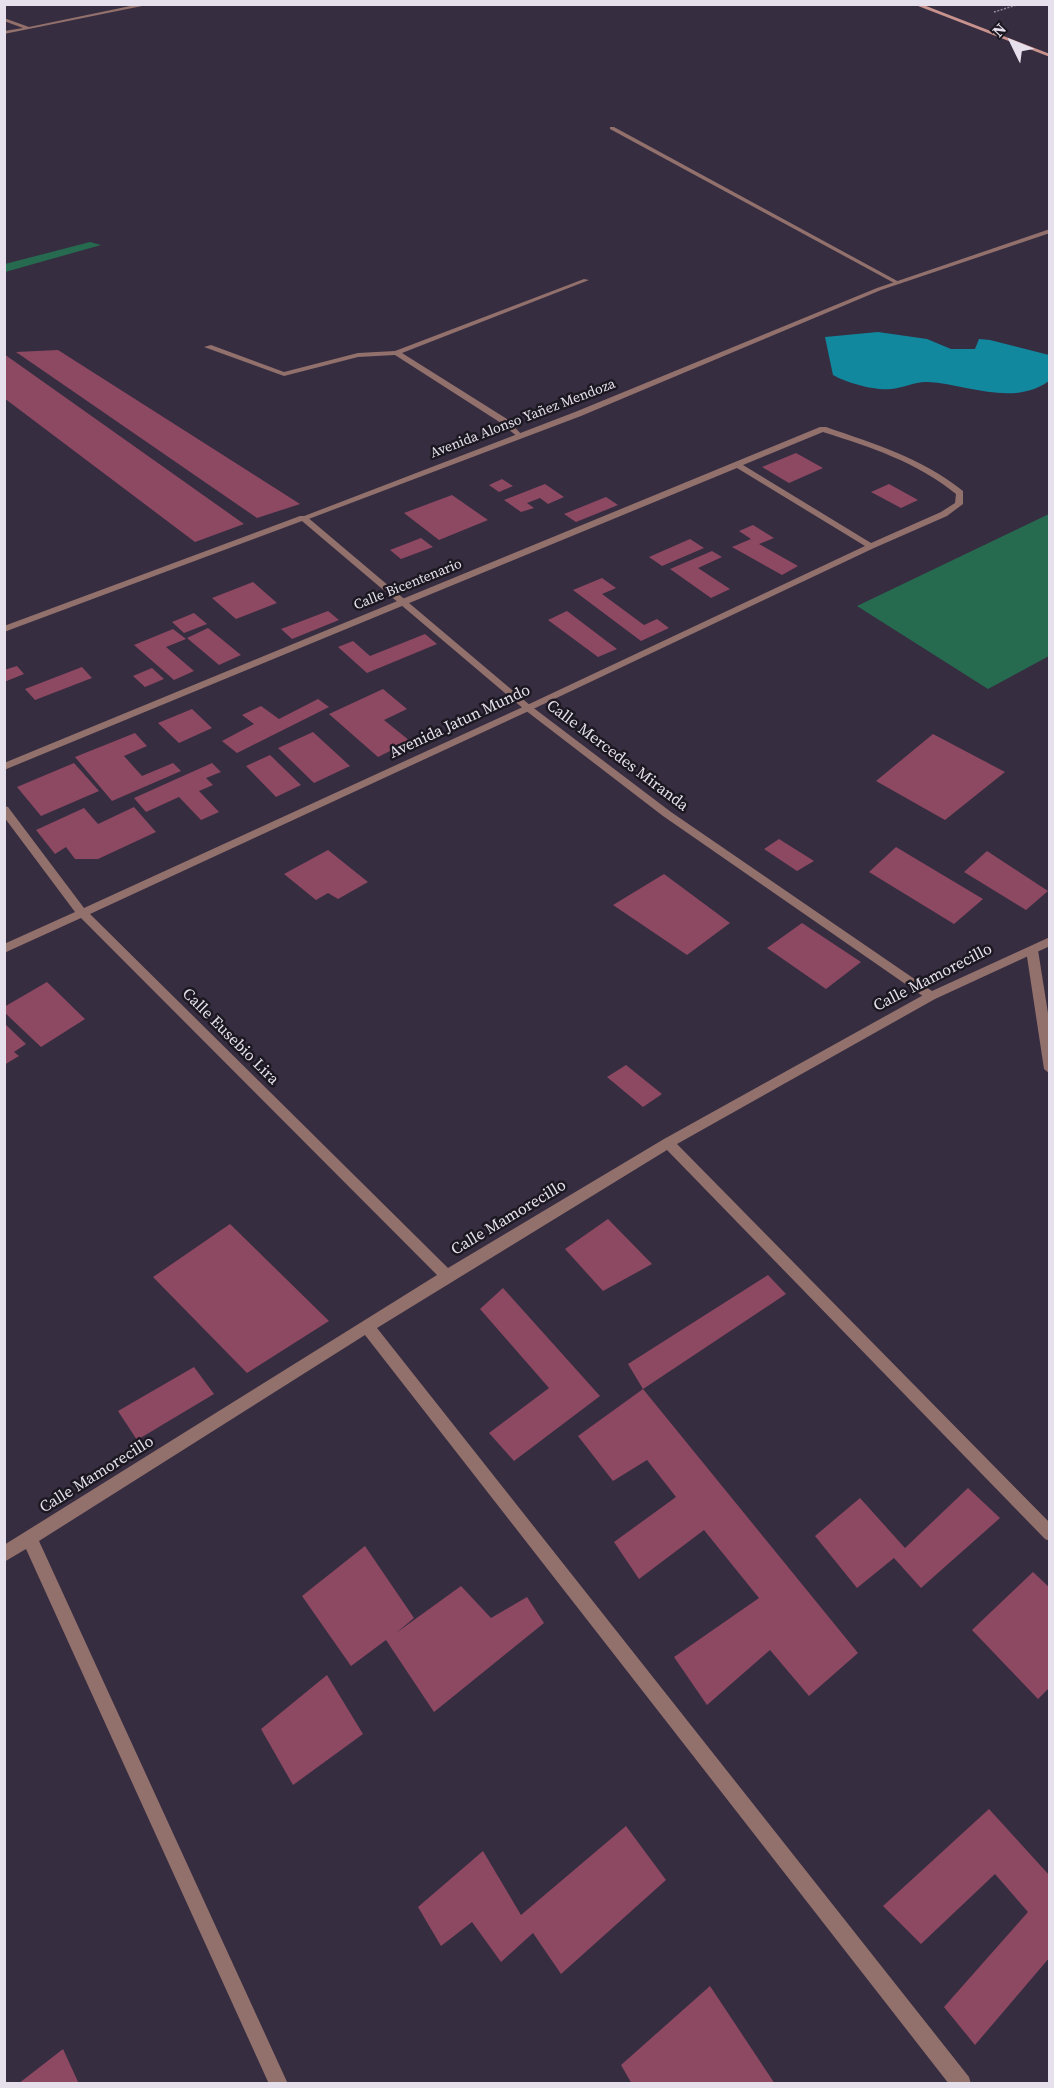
<!DOCTYPE html>
<meta charset="utf-8">
<style>
body{margin:0}
#map{position:relative;width:1054px;height:2088px;overflow:hidden;background:#372d41;font-family:"Source Serif 4",serif}
canvas{display:block}
.frame{position:absolute;inset:0;border:6px solid #e6e0ed;pointer-events:none}
.north{position:absolute;left:982px;top:12px;width:60px;height:60px;-webkit-text-stroke:4px #1c1821;paint-order:stroke;rotate:313deg;font-size:16px;font-weight:700;line-height:24px;text-align:center;color:#e6e0ed}
.north::after{content:'';display:block;margin:auto;width:21px;height:27px;background:#e6e0ed;clip-path:polygon(50% 0,100% 100%,50% 72%,0 100%)}
</style>
<div id="map">
<canvas width="1054" height="2088"></canvas>
<div class="frame"></div>
<div class="north">N</div>
</div>
<script>
const ctx = document.querySelector('canvas').getContext('2d');
ctx.lineJoin = 'round';
function fill(path, color) { ctx.fillStyle = color; ctx.fill(path, 'evenodd'); }
function stroke(path, color, width, dash) { ctx.strokeStyle = color; ctx.lineWidth = width; ctx.lineCap = dash ? 'butt' : 'round'; ctx.setLineDash(dash || []); ctx.stroke(path); }
function drawText(font, color, halo, rows, align = 'center') {
  ctx.font = font + ' "Source Serif 4",serif'; ctx.lineWidth = 5; ctx.setLineDash([]); ctx.textBaseline = 'middle'; ctx.strokeStyle = halo; ctx.fillStyle = color; for (const [text, x, y, turn = 0] of rows) {
    ctx.save(); ctx.translate(x, y); ctx.rotate((+turn || 0) * Math.PI / 180); ctx.textAlign = isNaN(turn) ? turn : align; if (halo) ctx.strokeText(text, 0, 0); ctx.fillText(text, 0, 0); ctx.restore();
  }
}
const green = new Path2D(`
 M90 242 101 245 5 272V264Z
 M1049 514V656L988 689 857 606Z`);
const water = new Path2D(`
 M878 332 927 339 951 349H975L979 339 990 340 1049 355V381C1013 407 967 384 928 382 916 381 903 388 891 389 876 391 847 383 833 375L825 337Z`);
const building = new Path2D(`
 M58 350 300 504 257 518 16 352Z
 M4 354 244 524 195 542 4 398Z
 M796 453 823 468 789 483 762 467Z
 M502 479 513 486 499 492 489 485Z
 M545 484 564 497 548 504 540 498 527 503 534 508 521 512 504 500Z
 M889 484 918 500 901 508 871 492Z
 M452 495 488 520 439 540 404 513Z
 M606 497 618 505 576 522 564 514Z
 M753 525 774 538 759 544 798 566 782 575 732 547 751 539 739 531Z
 M421 538 433 547 401 559 390 550Z
 M690 539 704 548 662 566 649 557Z
 M712 551 722 557 698 568 730 589 711 598 670 569Z
 M602 578 616 588 602 594 644 625 657 619 669 628 641 641 573 590Z
 M253 582 277 603 236 619 212 598Z
 M328 611 339 620 292 639 281 629Z
 M567 611 617 649 598 657 548 620Z
 M194 613 207 624 184 633 172 622Z
 M208 628 241 655 219 665 187 638Z
 M173 629 186 639 166 647 194 671 174 680 134 645Z
 M425 634 437 644 367 673 338 647 353 641 370 656Z
 M17 666 24 674 4 682V670Z
 M82 667 92 678 35 700 25 689Z
 M152 668 164 679 145 687 133 676Z
 M383 689 407 709 384 720 410 741 378 757 329 714Z
 M318 699 329 707 237 753 222 741 254 724 242 715 261 706 279 719Z
 M192 709 212 728 179 743 158 723Z
 M313 732 350 766 314 783 278 748Z
 M135 733 147 746 124 756 142 776 173 763 181 771 112 801 75 757Z
 M933 734 1005 772 945 820 876 781Z
 M270 755 301 785 276 797 246 766Z
 M74 763 99 791 41 816 17 787Z
 M212 763 221 772 206 778 213 785 199 791 219 812 201 820 179 797 146 812 134 798Z
 M134 807 156 832 98 859H75L66 847 55 854 36 830 84 808 98 824Z
 M779 839 814 861 797 871 764 849Z
 M896 847 983 899 954 924 869 872Z
 M328 850 368 882 338 899 328 893 316 900 284 874Z
 M987 851 1048 891 1026 910 964 872Z
 M664 874 730 923 687 955 613 905Z
 M802 923 861 962 826 989 767 948Z
 M47 982 85 1019 41 1047 4 1012V1007Z
 M4 1023 26 1044 14 1052 19 1056 4 1065Z
 M626 1065 662 1094 643 1107 607 1077Z
 M608 1219 652 1264 603 1291 565 1249Z
 M230 1224 329 1321 247 1373 153 1277Z
 M768 1275 786 1294 643 1389 628 1364Z
 M503 1288 600 1396 514 1461 489 1433 549 1388 480 1309Z
 M194 1367 214 1394 137 1440 118 1411Z
 M643 1389 858 1653 809 1696 770 1650 707 1705 674 1657 759 1598 704 1530 639 1579 614 1542 676 1497 647 1460 613 1481 578 1436Z
 M968 1488 1000 1518 921 1588 894 1558 857 1588 815 1536 860 1498 905 1548Z
 M365 1546 414 1618 396 1633 461 1586 491 1618 527 1597 544 1623 434 1712 386 1640 351 1666 302 1596Z
 M1033 1572 1050 1588V1687L1038 1699 972 1630Z
 M327 1675 363 1734 293 1785 261 1729Z
 M989 1809 1050 1876V1957L975 2045 944 2007 1028 1912 995 1874 921 1944 883 1906Z
 M626 1826 666 1880 561 1974 533 1933 501 1962 472 1922 441 1946 418 1907 483 1851 521 1915Z
 M710 1986 775 2084H632L621 2065Z
 M63 2049 79 2084H18Z`);
const path = new Path2D(`
 M994 12 1020 4`);
const service = new Path2D(`
 M610 127H614L901 283 896 284 610 129Z
 M584 279 589 280 402 353 507 419 523 436 519 438 501 423 395 355 358 357 284 376 204 347 211 345 284 372 358 353 395 351Z`);
const minor = new Path2D(`
 M140 4H152L4 34V31L23 28 4 21V18L29 27Z
 M1050 229V233L881 290 581 416 306 520 299 518 575 412 877 288Z
 M820 427H826C875 444 922 458 963 491V504L947 516 874 548 531 710 90 914 448 1268 664 1139 927 993H935L937 996 935 999 677 1144 1050 1523V1541L1045 1539 667 1150 377 1328 969 2077 971 2084H949L365 1335 39 1541 288 2084H269L26 1549 4 1562V1545L437 1275 81 918 4 953V944L75 912 4 817V806L8 807 84 908 525 706 865 546 737 468 4 770V763ZM823 432C870 447 917 462 956 494L955 503 941 512 871 543 743 465Z
 M1032 946 1038 950 1050 1026V1074L1044 1069 1026 950Z`);
const tertiary = new Path2D(`
 M300 516H306L531 706 671 812 932 991 1050 937V946L935 999H927L663 816 525 710 302 521 4 632V626Z`);
const secondary = new Path2D(`
 M921 4 1050 54V57L913 4Z`);
const farStreetnames = [
 ["Avenida Alonso Yañez Mendoza",523,419,-21],
 ["Calle Bicentenario",408,585,-22]
];
const streetNames = [
 ["Avenida Jatun Mundo",460,722,-25],
 ["Calle Mercedes Miranda",617,756,37],
 ["Calle Mamorecillo",933,978,-27],
 ["Calle Eusebio Lira",230,1037,45],
 ["Calle Mamorecillo",509,1218,-31],
 ["Calle Mamorecillo",97,1475,-32]
];
fill(green, '#266b4f');
fill(water, '#12889f');
fill(building, '#8d4862');
stroke(path, '#928a9a', 1.5, [2, 1.5]);
fill(service, '#92706c');
fill(minor, '#92706c');
fill(tertiary, '#92706c');
fill(secondary, '#c8928d');
drawText('14px', '#e6e0ed', '#1c1821', farStreetnames);
drawText('16px', '#e6e0ed', '#1c1821', streetNames);
</script>
